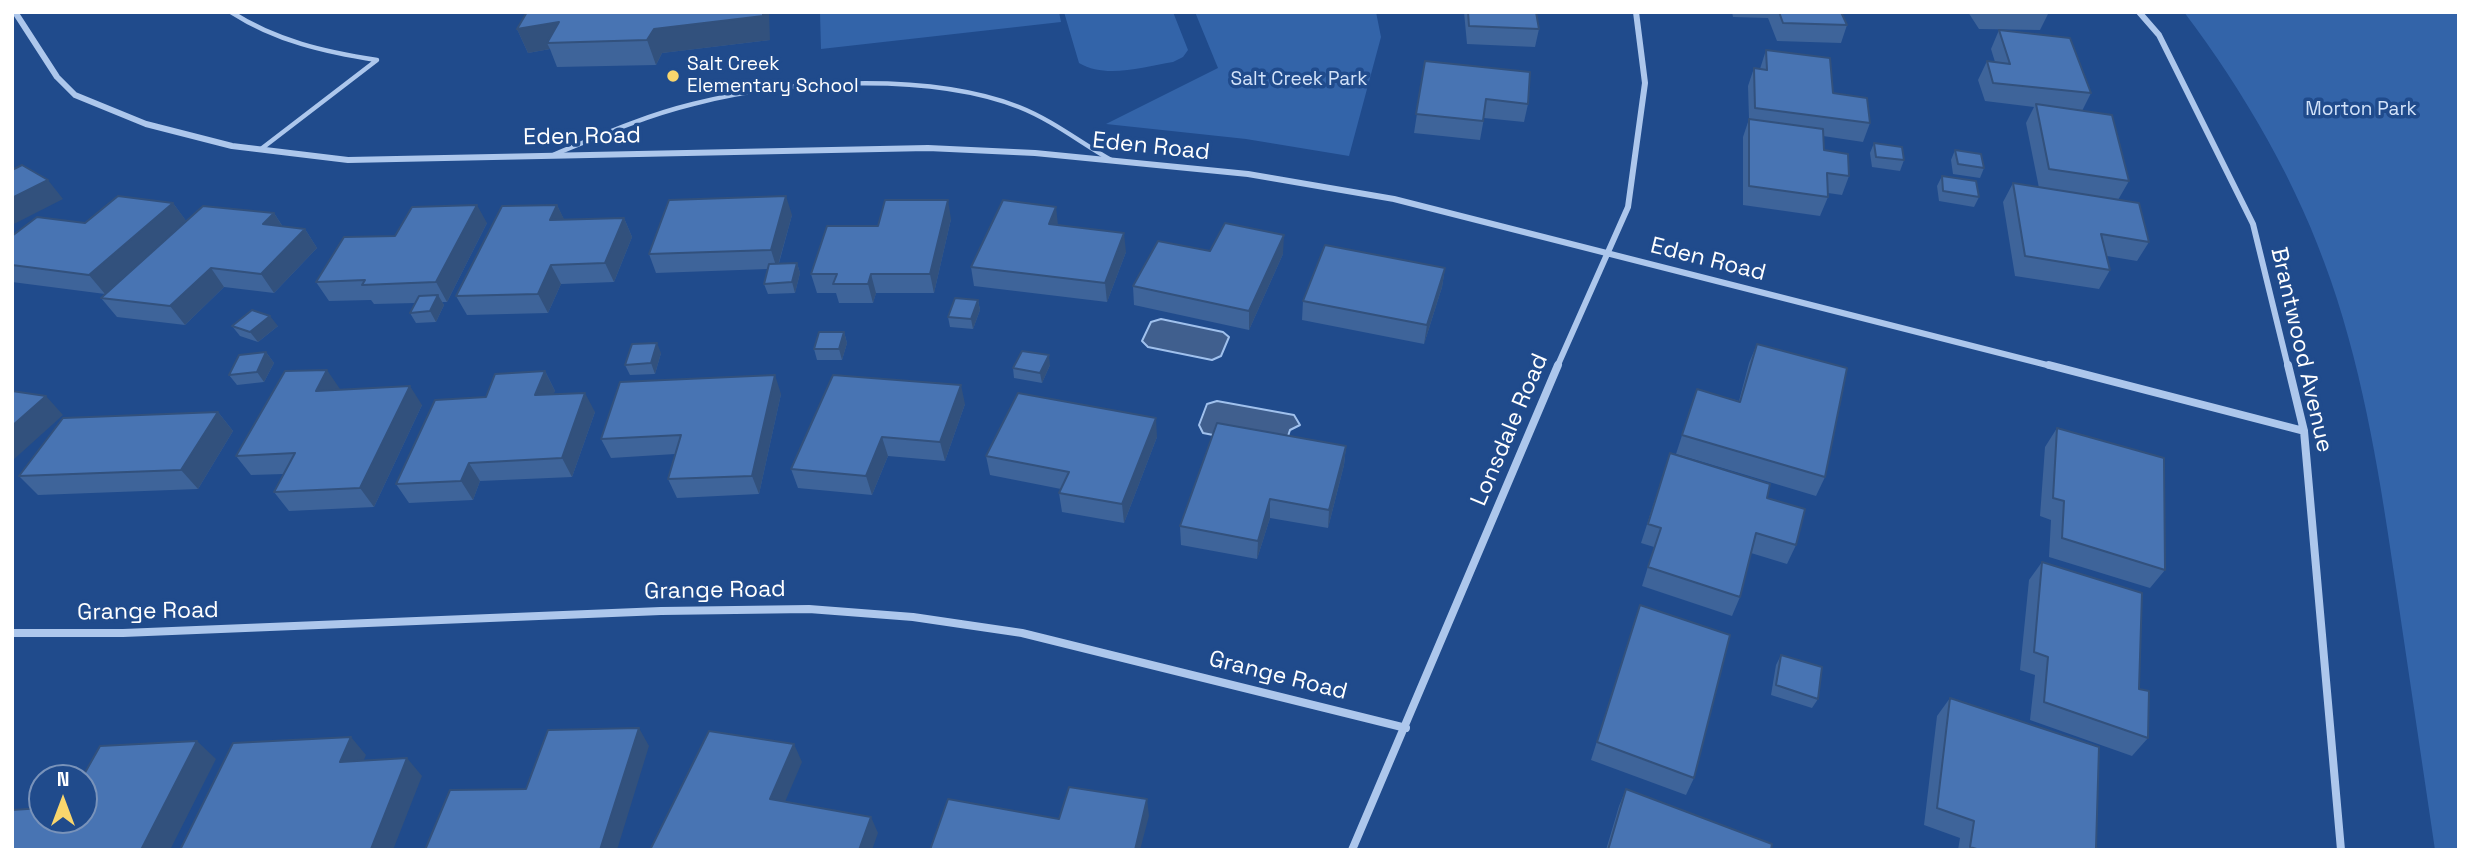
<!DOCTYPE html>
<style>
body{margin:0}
#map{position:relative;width:2471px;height:862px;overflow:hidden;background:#204b8c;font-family:"Space Grotesk",sans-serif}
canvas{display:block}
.frame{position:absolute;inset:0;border:14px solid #fff;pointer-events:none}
.north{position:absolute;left:28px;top:764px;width:70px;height:70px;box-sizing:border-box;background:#204b8c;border:2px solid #7993ba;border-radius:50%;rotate:0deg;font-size:19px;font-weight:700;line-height:28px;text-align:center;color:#fff}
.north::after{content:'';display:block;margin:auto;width:24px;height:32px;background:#f9d66d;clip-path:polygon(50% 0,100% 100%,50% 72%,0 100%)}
</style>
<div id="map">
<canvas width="2471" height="862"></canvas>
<div class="frame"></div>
<div class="north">N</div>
</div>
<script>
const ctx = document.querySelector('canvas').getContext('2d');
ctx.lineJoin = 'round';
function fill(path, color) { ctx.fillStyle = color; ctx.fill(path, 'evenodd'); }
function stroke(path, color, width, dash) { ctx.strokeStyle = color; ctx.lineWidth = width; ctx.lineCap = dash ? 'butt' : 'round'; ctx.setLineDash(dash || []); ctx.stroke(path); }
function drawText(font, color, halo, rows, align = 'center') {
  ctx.font = font + ' "Space Grotesk",sans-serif'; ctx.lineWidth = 7; ctx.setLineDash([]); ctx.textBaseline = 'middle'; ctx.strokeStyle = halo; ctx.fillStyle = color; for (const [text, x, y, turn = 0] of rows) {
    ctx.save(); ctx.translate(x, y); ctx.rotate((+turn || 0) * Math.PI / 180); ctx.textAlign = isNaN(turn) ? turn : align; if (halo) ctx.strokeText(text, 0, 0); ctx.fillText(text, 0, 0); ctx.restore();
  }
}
const green = new Path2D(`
 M820 12H1059L1061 22 821 49Z
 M1064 12H1173L1188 50 1183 57 1173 62C1142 67 1106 79 1079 63Z
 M1195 12H1376L1381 37 1349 156 1246 139 1106 124 1218 68Z
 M2184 12H2459V850H2435C2422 762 2409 675 2396 587 2381 484 2365 380 2331 281 2298 184 2245 93 2184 12Z`);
const water = new Path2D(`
 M1161 319 1223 332 1229 337 1221 356 1212 360 1148 347 1142 341 1151 322Z
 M1217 401 1294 415 1300 425 1290 430 1286 442 1274 447 1203 433 1199 425 1207 404Z`);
const lane = new Path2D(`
 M231 12C276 41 325 52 377 60L261 149
 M553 155C599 136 644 116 693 104 785 80 929 72 1019 107 1052 120 1081 143 1111 160`);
const streetFar1 = new Path2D(`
 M15 12 57 77 75 95 146 124 232 146 348 160 928 148 1035 153 1248 174 1394 199 2055 367
 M2139 12 2159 35 2253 224 2288 367
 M1557 367 1628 207 1645 83 1636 12`);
const street = new Path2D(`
 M2049 365 2304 431
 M2288 365 2304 431 2341 850
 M12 633H123L661 611 809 609 913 617 1022 633 1406 728
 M1352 850 1558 365`);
const wall = new Path2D(`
 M1464 12H1536L1539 29 1535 47 1467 44Z
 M1732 12H1841L1847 25 1841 43 1777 41 1768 18 1733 17Z
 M1968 12H2049L2040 30 1979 29Z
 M517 29 770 40 662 53 656 65 557 67 550 49 528 53Z
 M1999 30 2091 93 2082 111 2129 181 2118 200 2149 242 2137 261 2107 256 2110 270 2099 289 2015 276 2003 202 2013 183 2039 188 2026 123 2034 107 1985 101 1978 80 1987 61 1995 62 1991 49Z
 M1766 50 1833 93 1870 123 1863 142 1823 136 1824 150 1849 176 1842 195 1828 193V197L1820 216 1743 205V137L1749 119 1748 86 1754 68 1760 69Z
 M1425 61 1528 104 1524 122 1484 118 1480 140 1414 133Z
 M1874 143 1904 160 1900 171 1872 167 1870 153Z
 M1955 150 1984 168 1980 178 1953 174 1951 160Z
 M1942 176 1979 197 1974 207 1939 201 1937 186Z
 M173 203 186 221 274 213 283 227 305 229 317 248 274 293 224 287 185 325 117 317 101 298 105 294 12 282V236L85 223Z
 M557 205 564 220 624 218 632 237 614 282 561 284 548 313 467 315 456 296Z
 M792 215 779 263H797L800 273 795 293 768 294 764 284 768 269 656 273 649 254Z
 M951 219 934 293H876L873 303H839L836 293H817L811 274Z
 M487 223 447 302H442L444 305 436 322 416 323 410 313 415 303 374 304 371 300 329 301 316 282 395 236Z
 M1126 252 1107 302 974 286 971 267Z
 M1283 254 1249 330 1134 305 1133 286Z
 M1445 268 1442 287 1424 344 1302 320 1303 301Z
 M978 300 980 310 973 329 950 327 948 317Z
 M232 326H278L258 342 240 336Z
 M844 332 847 343 842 360H817L814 349Z
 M1757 344 1825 477 1816 496 1676 454 1697 389 1739 401 1749 363Z
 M266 352 274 363 264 382 237 385 229 375Z
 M661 353 655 374 630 375 625 365Z
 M1050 365 1042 383 1014 378 1013 368Z
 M545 371 555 391 553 394 595 412 572 477 480 481 473 500 409 503 396 484 486 397Z
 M340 389 422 405 374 507 289 511 274 492 284 474 251 475 236 456Z
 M781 394 759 494 677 498 668 479 675 454 611 458 601 439Z
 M965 404 945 461 888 456 872 495 798 488 791 469Z
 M218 412 233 431 198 489 38 495 19 476Z
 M2057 428 2165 570 2150 588 2049 557 2051 520 2040 516 2045 447Z
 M1157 437 1124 523 1062 512 1059 493 1061 489 990 475 986 456Z
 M1346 446 1344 465 1328 528 1270 518 1257 559 1181 545 1180 526Z
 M1670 453 1796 545 1787 564 1751 553 1740 597 1732 616 1642 586 1654 547 1641 543Z
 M2042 562 2139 689 2148 738 2132 756 2030 720 2035 675 2020 670 2029 580Z
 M1640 605 1694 778 1686 795 1591 760Z
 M1781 655 1818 699 1812 708 1771 695 1776 665Z
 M1950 698 2096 848 2102 850H1958L1960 838 1924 825 1937 716Z
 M1626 789 1771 850H1606L1619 806Z`);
const shadedWall = new Path2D(`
 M763 12H769L770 40 662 53 656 65 647 40 654 29Z
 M559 22 547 43 550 49 528 53 517 29Z
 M48 180 63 199 12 225V198Z
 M786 196 792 215 777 269 771 250Z
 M948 200 951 219 934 293 930 274Z
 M173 203 187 222 105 294 89 275Z
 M477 205 487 223 447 302 436 282Z
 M557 205 566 223 550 220Z
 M1056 207 1058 225 1049 224Z
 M274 213 286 232 263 224Z
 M624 218 632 237 614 282 605 263Z
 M305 229 317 248 274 293 261 274Z
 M1124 233 1126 252 1107 302 1105 283Z
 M1284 235 1283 254 1249 330V311Z
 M797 263 800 273 795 293 792 282Z
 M551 265 561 284 548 313 538 294Z
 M211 268 224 287 185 325 170 306Z
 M1445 268 1442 287 1424 344 1427 325Z
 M871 274 876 293 873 303 868 284Z
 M438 295 444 305 436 322 430 311Z
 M978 300 980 310 973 329 971 319Z
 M270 316 278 326 258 342 250 332Z
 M844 332 847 343 842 360 839 349Z
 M657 343 661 353 655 374 651 363Z
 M266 352 274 363 264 382 257 372Z
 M1049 355 1050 365 1042 383 1040 373Z
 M327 370 340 389 329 410 316 391Z
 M545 371 555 391 545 414 535 395Z
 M775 375 781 394 759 494 752 476Z
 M961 385 965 404 945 461 940 442Z
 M410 386 422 405 374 507 360 488Z
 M585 393 595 412 572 477 562 458Z
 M46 396 63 415 12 461V426Z
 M218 412 233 431 198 489 181 470Z
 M1156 418 1157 437 1124 523 1122 504Z
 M882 437 888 456 872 495 866 476Z
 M1346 446 1344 465 1328 528 1329 510Z
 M469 463 480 481 473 500 461 481Z
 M1270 499V518L1257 559 1258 541Z
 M639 728 649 746 617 850H600Z
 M351 737 366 755 356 779 340 762Z
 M197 741 216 759 170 850H141Z
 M794 744 802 762 779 816 770 799Z
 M407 758 422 776 393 850H372L371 849Z
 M1147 799 1149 816 1140 850H1135Z
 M871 817 878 833 872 850H859Z`);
const building = new Path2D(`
 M527 12H763V16L654 29 647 40 547 43 559 22 517 29Z
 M1468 12H1536L1539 29 1469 26Z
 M1779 12H1841L1847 25 1783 23Z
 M1999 30 2070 38 2091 93 1993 83 1987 61 2010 64Z
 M1766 50 1830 58 1833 93 1867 98 1870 123 1755 108 1754 68 1767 70Z
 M1425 61 1530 72 1528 104 1486 99 1483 121 1416 114Z
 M2036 104 2112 115 2129 181 2049 169Z
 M1749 119 1823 129 1824 150 1848 154 1849 176 1827 173 1828 197 1749 186Z
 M1874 143 1902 147 1904 160 1876 157Z
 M1955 150 1981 154 1984 168 1958 164Z
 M22 165 48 180 12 198V170Z
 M1942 176 1976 181 1979 197 1943 191Z
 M2013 183 2139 203 2149 242 2101 234 2110 270 2025 256Z
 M118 196 173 203 89 275 12 265V236L37 217 85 223Z
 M786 196 771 250 649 254 669 200Z
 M885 200H948L930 274H871L868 284H833L837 274H811L827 226H878Z
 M1003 200 1056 207 1049 224 1124 233 1105 283 971 267Z
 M477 205 436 282 362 285 365 280 316 282 344 237 395 236 412 207Z
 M557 205 550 220 624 218 605 263 551 265 538 294 456 296 502 206Z
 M203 206 274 213 263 224 305 229 261 274 211 268 170 306 101 298Z
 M1225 223 1284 235 1249 311 1133 286 1158 241 1210 251Z
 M1325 245 1445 268 1427 325 1303 301Z
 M797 263 792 282 764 284 769 264Z
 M438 295 430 311 410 313 419 296Z
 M955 298 978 300 971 319 948 317Z
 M252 310 270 316 250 332 232 326Z
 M819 332H844L839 349H814Z
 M657 343 651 363 625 365 632 344Z
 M1757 344 1847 368 1825 477 1682 435 1697 389 1740 402Z
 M1022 351 1049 355 1040 373 1013 368Z
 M266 352 257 372 229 375 239 355Z
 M327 370 316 391 410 386 360 488 274 492 295 453 236 456 285 371Z
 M545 371 535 395 585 393 562 458 469 463 461 481 396 484 435 400 486 397 495 374Z
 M775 375 752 476 668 479 681 435 601 439 620 382Z
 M833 375 961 385 940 442 882 437 866 476 791 469Z
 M12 391 46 396 12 426Z
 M1018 393 1156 418 1122 504 1059 493 1069 472 986 456Z
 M218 412 181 470 19 476 63 418Z
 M1217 423 1346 446 1329 510 1270 499 1258 541 1180 526Z
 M2057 428 2164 458 2165 570 2062 538 2064 501 2053 498Z
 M1670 453 1770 484 1767 498 1805 509 1796 545 1756 533 1740 597 1648 567 1661 528 1648 524Z
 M2042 562 2142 593 2139 689 2149 691 2148 738 2044 702 2048 657 2034 652Z
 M1640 605 1730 635 1694 778 1597 742Z
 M1781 655 1822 667 1818 699 1776 685Z
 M1950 698 2099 747 2096 848 2102 850H1980L1970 847 1974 821 1937 808Z
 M639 728 600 850H425L450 790 526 789 548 730Z
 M709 731 794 744 770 799 871 817 859 850H650Z
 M351 737 340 762 407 758 371 849 180 850 233 743Z
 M197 741 141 850H12V810L42 808V820H84V778H82L100 746Z
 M1069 787 1147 799 1135 850H930L948 799 1059 819Z
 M1626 789 1772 844 1771 850H1608Z`);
const markers = [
 [673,76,7,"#f9d66d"]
];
const farPoinames = [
 ["Salt Creek",687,65],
 ["Elementary School",687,87]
];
const farParknames = [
 ["Salt Creek Park",1299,80],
 ["Morton Park",2361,110]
];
const streetNames = [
 ["Eden Road",582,137,-1],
 ["Eden Road",1151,147,6],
 ["Eden Road",1708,260,14],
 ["Brantwood Avenue",2301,350,77],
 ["Lonsdale Road",1510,430,-67],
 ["Grange Road",715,591,-1],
 ["Grange Road",148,612,-1],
 ["Grange Road",1278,676,14]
];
fill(green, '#3364a9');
fill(water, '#405f8e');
stroke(water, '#a0c1ed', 2);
stroke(lane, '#adc7ec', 4.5);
stroke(streetFar1, '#adc7ec', 6);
stroke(street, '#adc7ec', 8);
fill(wall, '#3e649a');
fill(shadedWall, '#32517d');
fill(building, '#4874b3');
stroke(building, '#32517d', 2);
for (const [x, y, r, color] of markers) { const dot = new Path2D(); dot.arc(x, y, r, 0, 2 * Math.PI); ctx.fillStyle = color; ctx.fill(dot); stroke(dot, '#204b8c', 2.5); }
drawText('19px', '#fff', '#204b8c', farPoinames, 'left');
drawText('19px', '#d2e2f9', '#204b8c', farParknames);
drawText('23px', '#fff', '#204b8c', streetNames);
</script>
